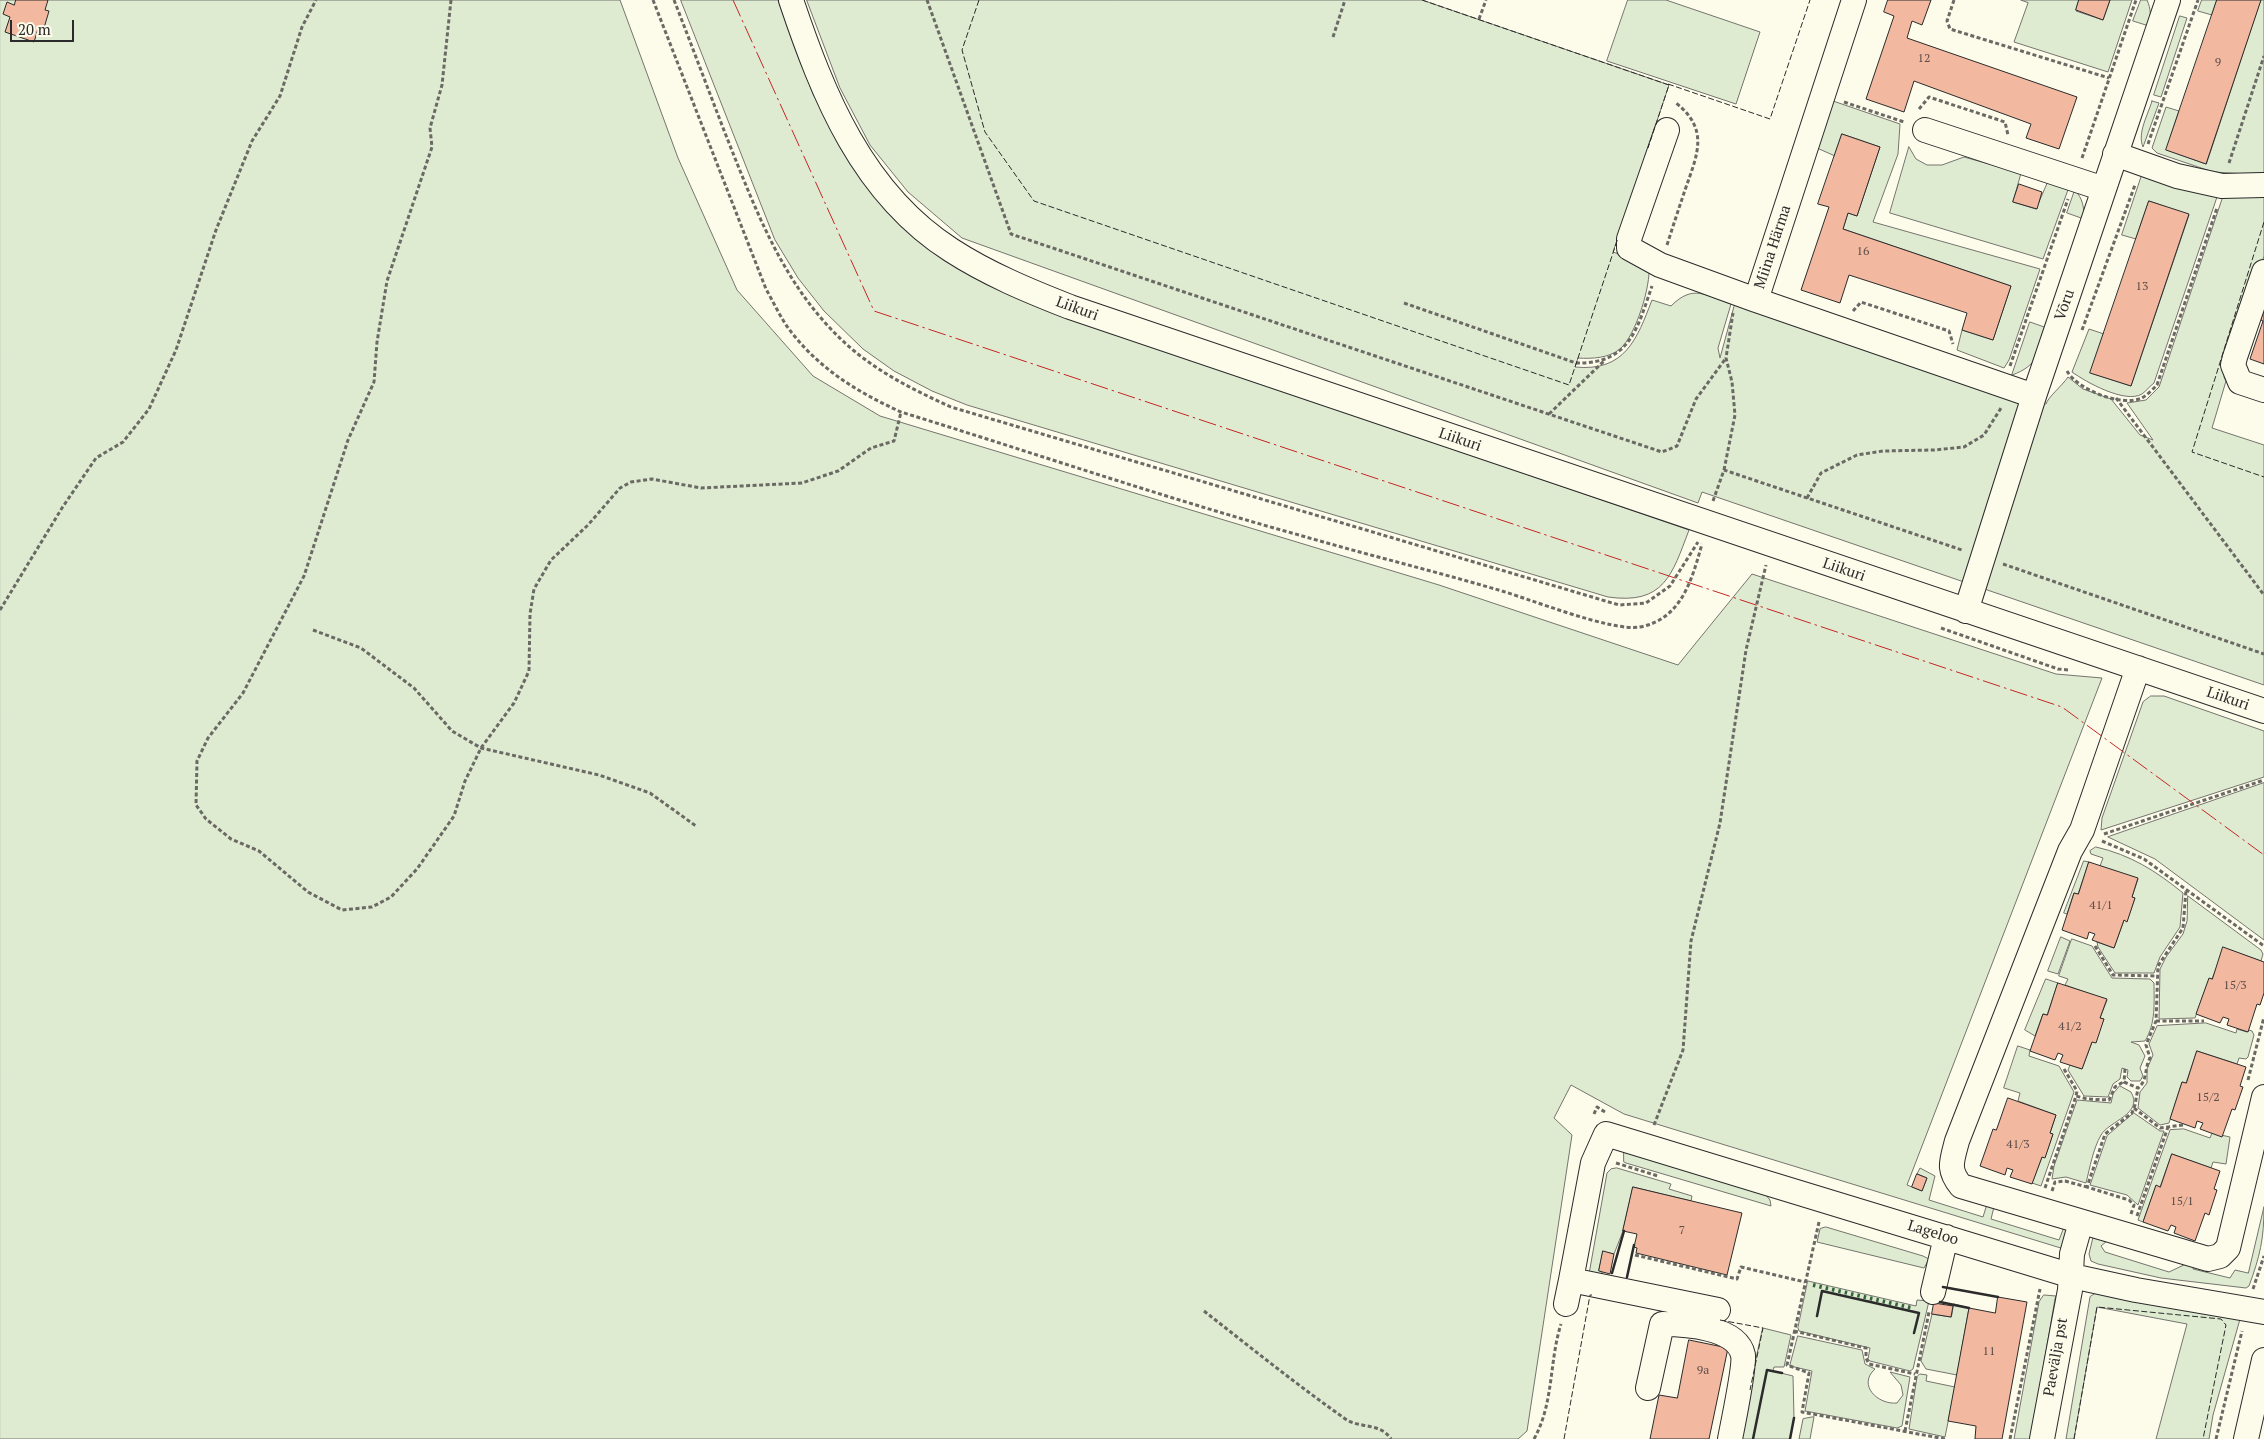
<!DOCTYPE html>
<meta charset="utf-8">
<style>
body{margin:0}
#map{position:relative;width:2264px;height:1439px;overflow:hidden;background:#fdfbea;font-family:"PT Serif",serif}
canvas{display:block}
.scale{position:absolute;left:10px;top:20px;width:64px;height:22px;box-sizing:border-box;border:2px solid #2b2b2b;border-top:0;padding-left:6px;font-size:15px;line-height:18px;white-space:nowrap;color:#2b2b2b;-webkit-text-stroke:4px #fdfbea;paint-order:stroke}
</style>
<div id="map">
<canvas width="2264" height="1439"></canvas>
<div class="scale">20 m</div>
</div>
<script>
const ctx = document.querySelector('canvas').getContext('2d');
ctx.lineJoin = 'round';
function fill(path, color) { ctx.fillStyle = color; ctx.fill(path, 'evenodd'); }
function stroke(path, color, width, dash) { ctx.strokeStyle = color; ctx.lineWidth = width; ctx.lineCap = dash ? 'butt' : 'round'; ctx.setLineDash(dash || []); ctx.stroke(path); }
function drawText(font, color, halo, rows, align = 'center') {
  ctx.font = font + ' "PT Serif",serif'; ctx.lineWidth = 4; ctx.setLineDash([]); ctx.textBaseline = 'middle'; ctx.strokeStyle = halo; ctx.fillStyle = color; for (const [text, x, y, turn = 0] of rows) {
    ctx.save(); ctx.translate(x, y); ctx.rotate((+turn || 0) * Math.PI / 180); ctx.textAlign = isNaN(turn) ? turn : align; if (halo) ctx.strokeText(text, 0, 0); ctx.fillText(text, 0, 0); ctx.restore();
  }
}
const green = new Path2D(`
 M0 0H620L678 158 737 290 813 376 880 416 1439 585 1678 665 1752 574 2056 674 2102 678 1907 1185 1922 1191 1927 1178 1917 1174 1920 1168 1935 1176 1929 1200 1983 1217 1987 1204 1994 1207 1991 1219 2059 1240 2064 1227 2069 1225 2064 1249 1624 1114 1571 1085 1554 1118 1572 1135 1527 1431 1518 1439H0Z
 M681 0H778L813 94 850 161 883 204 1075 319 1689 530C1672 575 1664 605 1608 597L967 405 932 391 894 371 863 349 824 311 798 278 775 240Z
 M807 0H1422L1669 85 1613 252 1649 265C1651 286 1636 335 1620 349 1609 358 1592 359 1578 358L1575 367C1625 372 1637 339 1652 300L1671 306C1693 284 1705 295 1731 304L1718 348 1720 358 1736 299 2046 404C2048 397 2062 386 2068 377L2083 389 2111 399 2140 435 2153 440 2127 403 2146 400 2159 387 2223 196 2264 197V256L2224 377 2226 381 2212 428 2264 445V685L1702 492 1698 503 962 238 908 192 870 145 840 88Z
 M1628 0H1666L1760 32 1736 104 1607 61Z
 M2021 0H2079L2076 11 2103 20 2110 0H2132L2108 72 2014 42 2028 3Z
 M2141 0H2147C2151 9 2151 16 2149 26L2133 21Z
 M2202 0H2217L2212 15 2198 11Z
 M2261 0H2264V175L2213 172 2157 153 2152 148 2166 107 2179 111 2167 150 2206 164Z
 M2180 16 2187 18 2161 97 2154 95Z
 M1833 101 1900 124 1898 154 1873 222 2040 269 2009 360 2004 368 1957 350 1962 330 1993 340 2011 286 1843 229 1848 213 1857 216 1880 147 1842 134 1835 156 1817 148Z
 M2152 101 2159 103 2143 147C2137 133 2148 115 2152 101Z
 M1909 147 1916 159 1927 165H1942L1964 157 2021 173 2013 202 2036 209 2048 181 2069 187 2043 259 1890 213Z
 M2142 175 2219 191 2154 383C2150 386 2146 391 2142 394 2125 404 2086 382 2072 372L2089 329 2104 334 2091 373 2131 386 2189 215 2149 201 2136 239 2122 235Z
 M2075 190C2083 199 2084 207 2084 219L2067 213Z
 M2030 322 2047 328C2039 352 2038 366 2012 375Z
 M2151 696H2164L2264 731V777L2101 830 2102 818 2143 702Z
 M2264 783V940L2155 859 2108 837Z
 M2096 847C2131 855 2156 871 2183 893L2180 927 2160 957 2154 973H2115L2098 947 2097 942 2114 948 2124 920 2127 921 2135 898 2132 897 2138 879 2100 866 2103 858 2091 854 2090 851Z
 M2084 861 2089 862 2078 894 2074 893 2067 914 2064 913Z
 M2188 896 2261 950 2263 954 2261 961 2224 948 2212 979H2209L2195 1018 2159 1019 2160 969 2166 957 2183 934 2187 921Z
 M2061 937 2070 941 2058 974 2048 971Z
 M2072 939 2092 946 2112 978 2150 979 2154 983C2154 1003 2156 1023 2145 1041L2131 1042 2139 1045 2145 1056 2140 1068 2143 1076 2140 1081H2131L2127 1077 2128 1070 2122 1068 2120 1079 2113 1084 2108 1097 2084 1096 2068 1070 2070 1065 2082 1069 2092 1042 2104 1019 2100 1018 2107 1000 2065 985 2068 979 2059 976Z
 M2046 979 2058 983 2047 1015 2043 1014 2035 1036 2025 1030Z
 M2206 1023 2236 1033 2237 1029 2247 1032 2249 1030 2252 1031 2254 1035 2248 1057 2246 1059 2239 1058 2237 1064 2197 1051 2186 1083 2182 1082 2169 1123 2160 1125 2138 1108 2140 1092 2147 1083V1069L2153 1055 2149 1044 2157 1026Z
 M2018 1046 2030 1050 2029 1056 2059 1066 2074 1092 2041 1186 2032 1183 2042 1157H2045L2053 1134 2050 1133 2056 1115 2018 1101 2020 1093 2004 1088Z
 M2120 1086 2131 1092C2144 1114 2109 1121 2101 1135 2093 1149 2090 1167 2086 1183L2066 1177 2052 1179 2054 1166 2077 1100 2111 1103 2113 1094Z
 M2134 1113 2160 1131H2164L2138 1205 2127 1195 2090 1185 2107 1136Z
 M2184 1129 2210 1138 2212 1133 2230 1137 2226 1164 2213 1162 2211 1168 2172 1154 2160 1187 2156 1186 2143 1222 2138 1220 2170 1130Z
 M1624 1152 1765 1194 1770 1200 1771 1206 1626 1163 1624 1162Z
 M1617 1168 1671 1184 1669 1189 1692 1196 1691 1201 1633 1187 1623 1231 1614 1254 1603 1252 1599 1270 1602 1272 1603 1280 1589 1274 1607 1173 1611 1169Z
 M2264 1207C2264 1239 2260 1256 2249 1286L2246 1288 2161 1278 2098 1264 2091 1261 2089 1254 2094 1233 2107 1241 2101 1246 2105 1252 2169 1272 2190 1262 2194 1266 2193 1269 2230 1278 2235 1270 2248 1273Z
 M1826 1227 1923 1256 1929 1259 1924 1268 1817 1242 1820 1229Z
 M1808 1281 1916 1306 1917 1300 1929 1301 1913 1369 1910 1371 1870 1361 1868 1359 1870 1348 1799 1331 1798 1328Z
 M2096 1293 2240 1319 2213 1415 2209 1439H2156L2187 1324 2097 1307 2074 1439H2066L2090 1297Z
 M2044 1295 2056 1296 2055 1299 2031 1439H2014L2039 1302Z
 M1954 1304 1969 1308 1957 1375 1926 1369 1921 1361 1932 1314 1951 1317Z
 M1763 1328 1791 1335 1784 1367H1774L1773 1371 1793 1376 1794 1418 1790 1439H1739Z
 M1798 1336 1862 1350 1865 1364 1875 1369C1857 1385 1878 1405 1897 1403L1903 1395 1901 1385 1890 1372 1910 1377 1902 1426 1897 1428 1805 1411 1812 1371 1790 1366Z
 M1920 1374 1927 1375 1926 1381 1955 1387 1945 1437 1909 1429 1917 1377Z
 M1814 1417 1810 1439H1799L1803 1419Z`);
const building = new Path2D(`
 M16 0H48L45 10 49 11 44 28 39 26 34 42 5 32 10 17 3 14 7 2 14 5Z
 M1888 0H1931L1922 25 1912 21 1907 38 2077 97 2059 149 2026 138 2031 124 1914 81 1904 112 1866 99 1894 16 1884 12Z
 M2079 0H2110L2103 20 2076 10Z
 M2217 0H2261L2206 164 2166 150Z
 M1842 134 1880 147 1857 216 1848 213 1843 229 2011 286 1993 340 1962 330 1967 313 1849 275 1840 303 1801 290 1829 207 1818 204Z
 M2019 184 2042 192 2037 209 2013 202Z
 M2149 201 2189 214 2131 386 2090 373Z
 M2264 310V364L2250 359 2263 321 2261 320Z
 M2089 862 2138 878 2132 897 2135 898 2127 922 2124 920 2114 948 2092 940 2095 934 2089 932 2087 939 2062 930 2074 893 2078 894Z
 M2223 947 2264 962V993L2260 1005 2257 1004 2248 1032 2227 1025 2229 1019 2223 1017 2220 1023 2196 1014 2209 978 2212 979Z
 M2058 983 2107 999 2100 1018 2104 1019 2096 1043 2092 1042 2082 1069 2060 1062 2063 1055 2058 1053 2055 1060 2030 1051 2043 1014 2047 1015Z
 M2197 1051 2246 1067 2240 1086 2243 1087 2235 1110 2232 1109 2222 1137 2200 1129 2203 1123 2197 1121 2195 1128 2170 1119 2182 1082 2186 1083Z
 M2008 1098 2056 1115 2050 1133 2053 1134 2045 1158 2042 1157 2032 1184 2010 1177 2013 1170 2007 1168 2005 1175 1980 1166 1993 1129 1996 1130Z
 M2172 1154 2220 1171 2214 1189 2217 1190 2209 1215 2205 1213 2195 1241 2174 1233 2176 1227 2171 1225 2168 1231 2143 1222 2156 1185 2160 1187Z
 M1917 1174 1927 1178 1922 1191 1912 1187Z
 M1633 1187 1742 1213 1727 1275 1636 1253 1637 1248 1634 1247 1637 1234 1623 1231Z
 M1603 1251 1614 1254 1610 1274 1599 1271Z
 M1998 1297 2027 1302 2002 1439H1975L1976 1426 1948 1421 1969 1308 1995 1313Z
 M1934 1303 1953 1306 1951 1317 1932 1314Z
 M1689 1340 1728 1348 1709 1439H1650L1659 1395 1677 1398Z`);
const path = new Path2D(`
 M451 0 442 85 430 128 432 147 387 281 377 342 374 382 348 440 304 576 243 693 208 738 197 761 196 805 206 819 231 839 259 851 308 892 342 910 372 907 391 897 417 869 454 816 465 781 481 748 514 703 529 671 530 614 534 589 551 560 588 525 620 488 631 482 652 479 701 488 802 483 838 471 871 448 894 441 901 412
 M653 0 766 289C774 303 782 321 792 333 821 370 859 393 901 412 1034 453 1165 498 1299 535 1364 554 1430 570 1495 589 1528 598 1611 632 1640 627 1682 619 1692 579 1702 544
 M674 0C692 46 709 92 727 138 758 216 787 294 853 350 883 375 916 391 951 407L1619 605 1646 603 1670 586 1698 542
 M927 0 1011 234 1662 452 1677 446 1696 399 1726 358
 M1954 0 1947 21 1950 29 2109 78
 M1479 19 1486 0
 M1333 37 1345 0
 M1844 102 1904 122
 M1919 109 1929 97 2005 122 2008 135
 M2148 144 2198 0
 M2082 158 2136 0
 M2229 163 2264 56
 M1667 245C1673 226 1679 208 1685 190 1697 155 1710 130 1676 103
 M1404 303 1576 363C1630 364 1637 329 1652 286
 M1853 311 1861 302 1949 331 1953 344
 M2082 330 2135 185
 M2010 366 2068 199
 M2067 371C2078 390 2121 407 2142 398 2147 395 2153 389 2157 385L2217 208
 M2116 398 2264 595
 M1549 414 1604 361
 M1724 470 1735 415 1732 382 1726 358 1733 313
 M1807 498 1821 473 1857 455 1883 451 1934 450 1964 447 1984 435 2001 408
 M1713 501 1724 470 1962 550
 M2003 564 2264 654
 M0 610 62 508 96 458 123 442 149 409 176 350 216 230 252 141 280 96 302 27 316 0
 M1941 628 2058 669 2068 670
 M313 630 361 648 414 688 452 731 481 748 599 775 650 793 696 826
 M2104 834 2264 780
 M2102 841 2144 859 2264 946
 M2095 946 2113 975 2156 976
 M2156 1021H2204
 M2064 1069 2077 1091 2076 1096
 M2125 1069 2124 1082 2138 1088C2148 1080 2144 1069 2150 1058L2146 1045 2156 1021 2158 966 2183 928 2186 890
 M2248 1080 2264 1017
 M2134 1108 2160 1128 2183 1125
 M1594 1114 1597 1107 1605 1112
 M1654 1125 1683 1050 1691 941 1720 823 1746 650 1766 565
 M1616 1163 1658 1176
 M2045 1188 2076 1096 2087 1099 2109 1100 2115 1087 2123 1082
 M2052 1191 2055 1182 2065 1181 2087 1187
 M2131 1214 2134 1205 2129 1200 2087 1187 2105 1134 2132 1113 2135 1105 2138 1088
 M2137 1216 2168 1127
 M1819 1222 1787 1365 1809 1373 1802 1412 1945 1439
 M1635 1255 1737 1279 1741 1267 1805 1282
 M2253 1289 2264 1256
 M1204 1311C1250 1347 1296 1384 1344 1418 1358 1429 1380 1422 1391 1439
 M1794 1331 1866 1348V1358L1869 1364 1915 1374
 M1905 1431 1929 1312
 M1534 1439C1554 1403 1549 1362 1561 1324
 M2010 1439 2040 1289
 M2216 1439 2242 1331`);
const minor = new Path2D(`
 M791 0C823 95 862 193 951 250 988 274 1029 291 1070 307L2264 711
 M1854 0 1756 300 2034 396
 M1667 130 1629 239V248L1660 265 1756 300
 M1925 130 2104 189
 M2115 154 2177 176 2222 186 2263 185
 M2264 272 2235 357 2233 365 2240 382 2264 390
 M1966 611 2034 396 2168 0
 M2138 668 2082 830 2070 851 1957 1141C1952 1161 1947 1169 1961 1186L2208 1259 2220 1256 2228 1248 2264 1097
 M1933 1292 1946 1237
 M1566 1304 1571 1280
 M1718 1310 1571 1280 1593 1163 1606 1134 2072 1276 2136 1290 2264 1312
 M1648 1388 1662 1324C1685 1324 1737 1327 1743 1355 1745 1365 1733 1424 1730 1439
 M2042 1439 2070 1290 2072 1254 2081 1222
 M2246 1439 2264 1360`);
const hedge = new Path2D(`
 M1813 1285 1912 1308`);
const fence = new Path2D(`
 M979 0 962 50 985 132 1034 201 1569 385 1618 238
 M1422 0 1669 85 1648 148
 M1668 84 1770 119 1810 0
 M2264 222 2192 452 2264 477
 M1720 1320 1763 1328 1750 1390
 M1564 1439 1590 1295H1592
 M2074 1439 2097 1307 2221 1319 2226 1325 2203 1439`);
const wall = new Path2D(`
 M1612 1273 1624 1231
 M1627 1277 1634 1245
 M1943 1287 1998 1297
 M1940 1302 1969 1308
 M1817 1316 1822 1291 1919 1313 1914 1333
 M1753 1439 1767 1370 1782 1373
 M1790 1439 1794 1418`);
const power = new Path2D(`
 M733 0 874 311 2062 707 2264 855`);
const numberNames = [
 ["12",1924,59],
 ["9",2218,63],
 ["16",1863,252],
 ["13",2142,287],
 ["41/1",2101,906],
 ["15/3",2235,986],
 ["41/2",2070,1027],
 ["15/2",2208,1098],
 ["41/3",2018,1145],
 ["15/1",2182,1202],
 ["7",1682,1231],
 ["11",1989,1352],
 ["9a",1703,1371]
];
const streetNames = [
 ["Miina Härma",1773,247,-72],
 ["Võru",2065,305,-71],
 ["Liikuri",1077,309,20],
 ["Liikuri",1460,440,19],
 ["Liikuri",1844,570,19],
 ["Liikuri",2228,699,19],
 ["Lageloo",1933,1233,17],
 ["Paevälja pst",2056,1357,-80]
];
fill(green, '#deebd1');
stroke(green, '#74746e', 1);
fill(building, '#f2b8a0');
stroke(building, '#2b2b2b', 1);
stroke(minor, '#2b2b2b', 26);
stroke(path, '#6a6964', 3, [4, 2.5]);
stroke(minor, '#fdfbea', 24);
stroke(hedge, '#34623c', 4, [2.5, 4]);
stroke(fence, '#2b2b2b', 1, [6, 2.5]);
stroke(wall, '#2b2b2b', 2.5);
stroke(power, '#c62828', 1, [18, 4, 2.5, 4]);
drawText('12px', '#5d4e48', null, numberNames);
drawText('15px', '#2b2b2b', '#fdfbea', streetNames);
</script>
